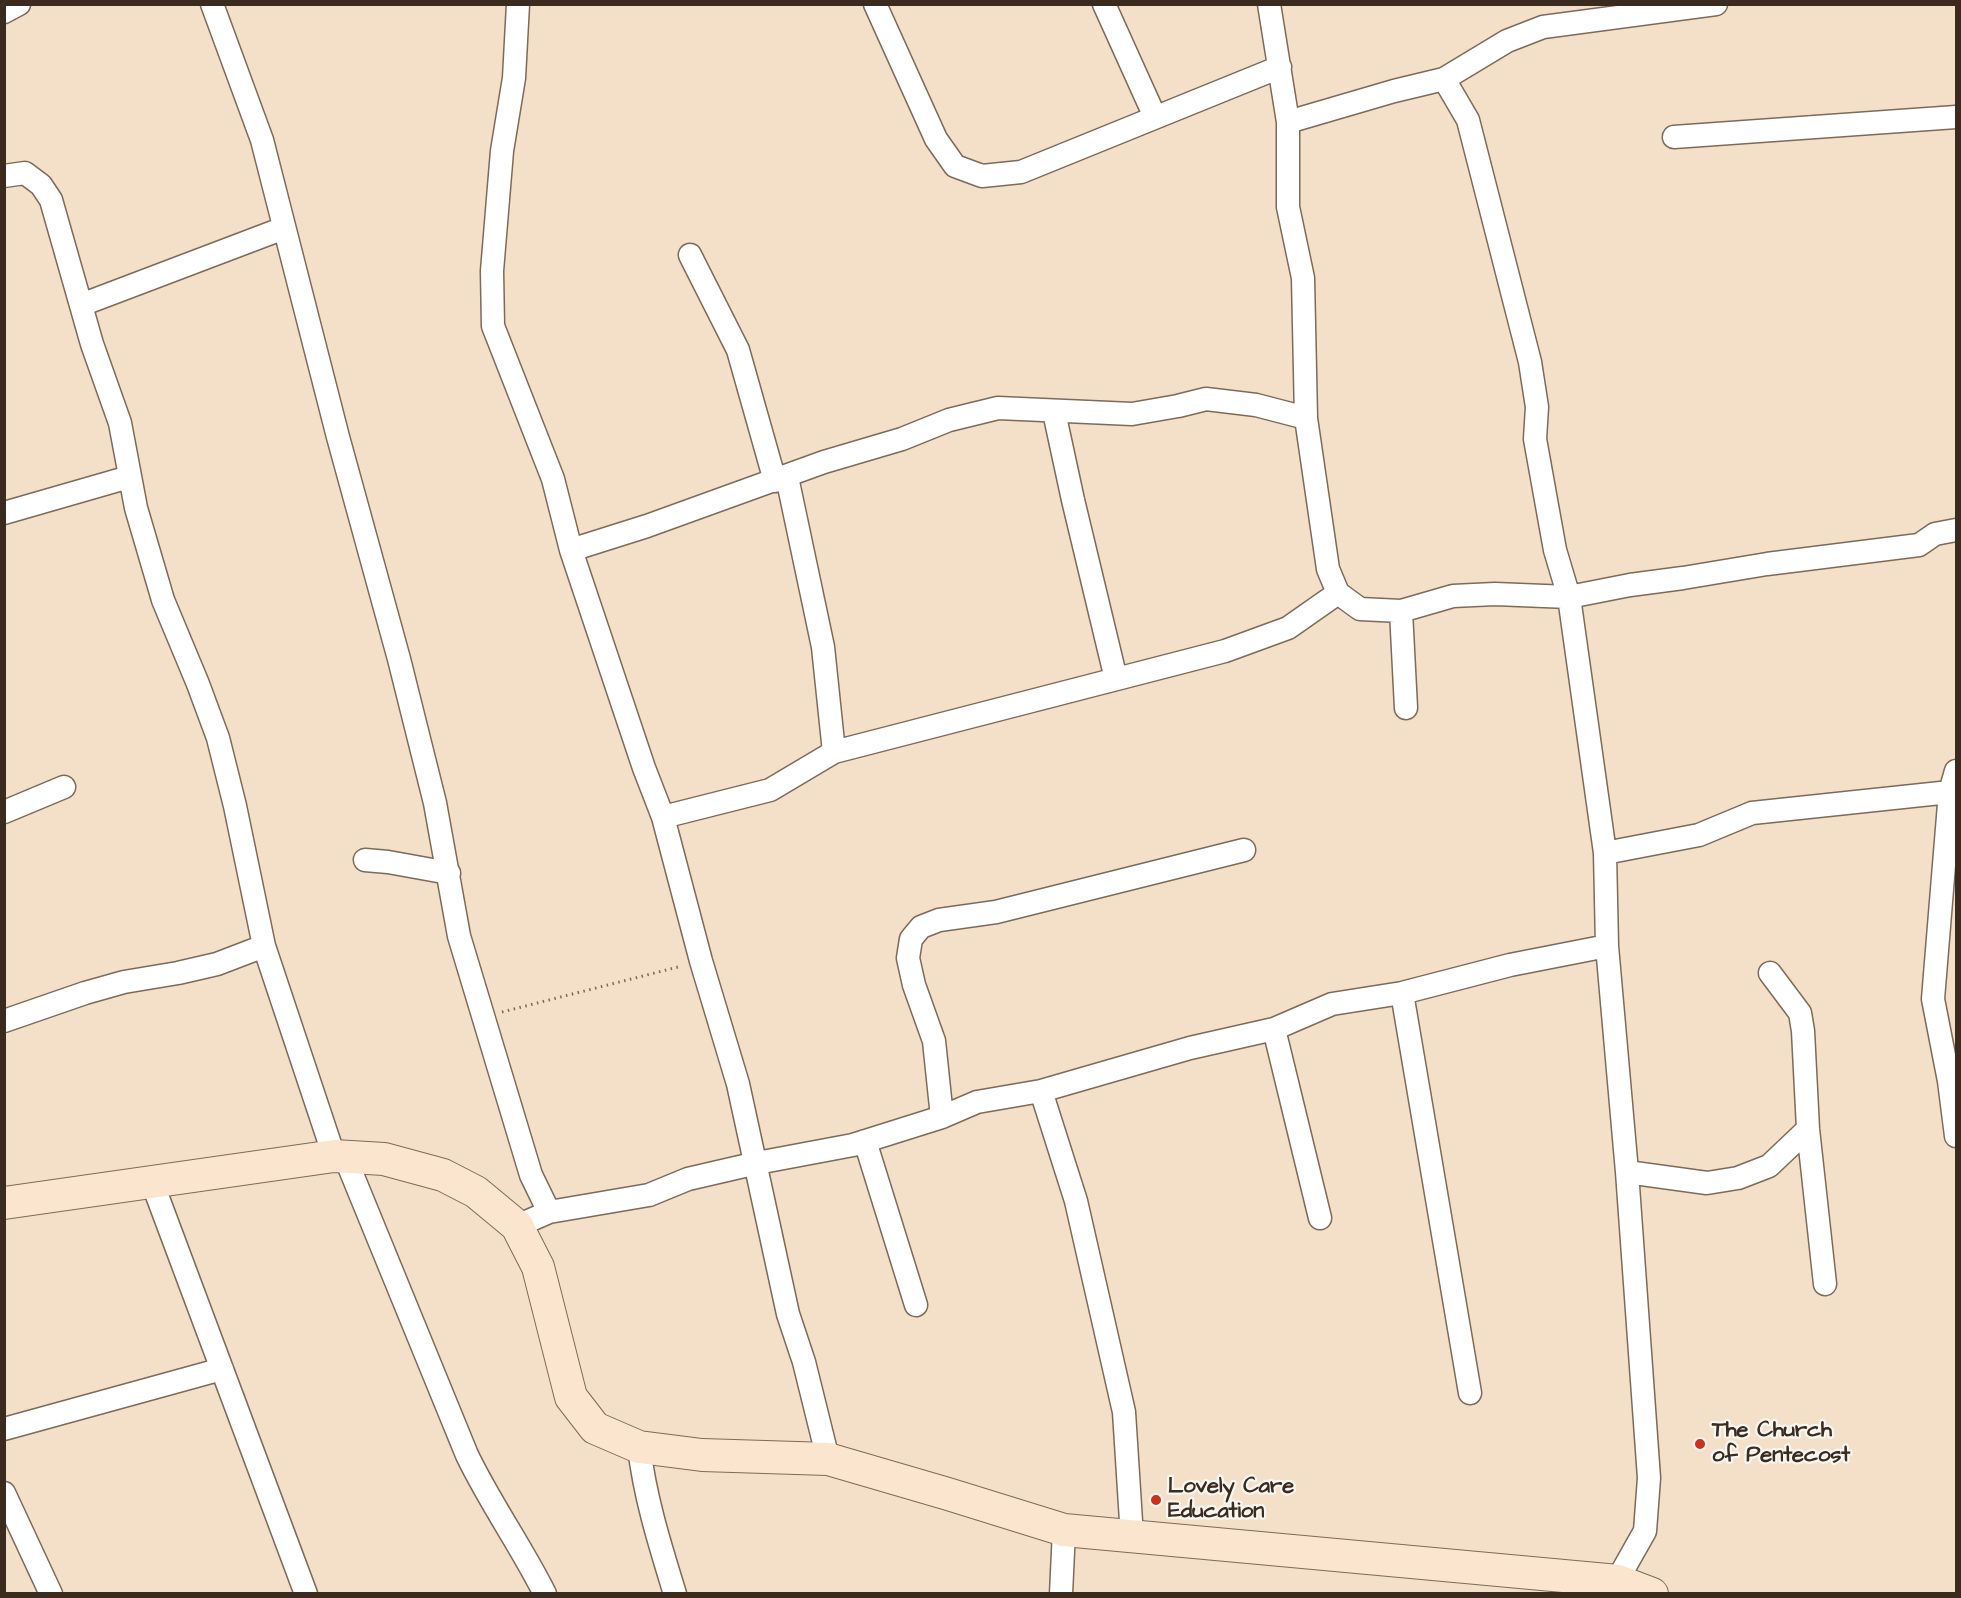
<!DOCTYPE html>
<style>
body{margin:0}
#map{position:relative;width:1961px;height:1598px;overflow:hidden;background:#f4e0c9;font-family:"Architects Daughter",sans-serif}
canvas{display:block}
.frame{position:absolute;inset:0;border:6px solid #3b2a1e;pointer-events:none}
</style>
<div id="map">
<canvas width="1961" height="1598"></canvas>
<div class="frame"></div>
</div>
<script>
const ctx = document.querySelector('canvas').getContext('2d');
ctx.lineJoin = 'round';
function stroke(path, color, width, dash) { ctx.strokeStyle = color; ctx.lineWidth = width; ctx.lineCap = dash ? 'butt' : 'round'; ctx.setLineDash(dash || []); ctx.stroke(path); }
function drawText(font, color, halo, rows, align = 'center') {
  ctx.font = font + ' "Architects Daughter",sans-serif'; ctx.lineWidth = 4.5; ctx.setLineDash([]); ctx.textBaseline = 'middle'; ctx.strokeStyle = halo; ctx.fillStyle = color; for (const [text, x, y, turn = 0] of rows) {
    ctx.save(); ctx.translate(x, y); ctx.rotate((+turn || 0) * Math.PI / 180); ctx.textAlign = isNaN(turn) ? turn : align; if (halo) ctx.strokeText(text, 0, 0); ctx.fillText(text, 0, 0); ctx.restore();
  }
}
const path = new Path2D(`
 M502 1012 682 966`);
const street = new Path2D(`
 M212 4 262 140 338 437 399 659 435 803 459 936 531 1175 549 1212
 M518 4 514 78 502 151 492 271 493 326 553 479 571 550 644 768 663 817 701 961 738 1084 788 1314 804 1362 828 1459
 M875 4 936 139 955 166 982 176 1021 172 1280 67
 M1104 4 1155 117
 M1269 4 1288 122V207L1303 278 1306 418 1328 569 1338 593 1360 609 1401 611 1453 596 1495 594 1569 597 1630 585 1683 578 1767 564 1919 545 1935 534 1956 530
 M4 12 19 4
 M1444 79 1468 120 1530 362 1537 407 1535 439 1555 550 1569 597 1605 853 1607 946 1627 1172 1649 1478 1645 1531 1610 1593
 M1288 122 1394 91 1444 79 1507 41 1543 27 1716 4
 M1674 137 1956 117
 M4 176 25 173 41 185 51 200 92 344 120 423 136 508 163 600 198 684 218 738 235 806 264 946 334 1156
 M690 255 738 350 775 481
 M81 305 284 228
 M1054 412 1073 500 1116 679
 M787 477 823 647 834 752
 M4 513 129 477
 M571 550 647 526 824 462 902 439 949 420 998 408 1132 414 1178 406 1206 399 1256 405 1306 418
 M1401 611 1406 708
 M1956 771 1950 792 1933 999 1949 1081 1956 1136
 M4 812 64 787
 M663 817 770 790 834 752 1225 651 1288 628 1338 593
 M1605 853 1699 835 1752 813 1950 792
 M365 860 388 862 449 873
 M1770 973 1800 1013 1803 1031 1808 1129 1825 1284
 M1402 993 1470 1393
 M4 1021 85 993 124 982 178 973 217 964 264 946
 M1274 1029 1320 1218
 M1041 1091 1076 1201 1124 1412 1132 1537
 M942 1117 934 1041 914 985 908 958 911 939 921 927 939 920 996 912 1244 850
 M865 1141 916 1305
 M345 1157 467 1455C490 1503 521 1546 545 1594
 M1627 1172 1707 1183 1738 1178 1769 1166 1808 1129
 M152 1182 306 1594
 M517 1226 549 1212 649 1195 688 1179 757 1163 853 1145 942 1117 977 1102 1041 1091 1190 1048 1274 1029 1332 1004 1402 993 1510 965 1607 946
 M4 1429 222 1369
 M639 1447C645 1498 660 1545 675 1594
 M4 1493 51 1594
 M1061 1594 1064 1530`);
const secondary = new Path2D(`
 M4 1203 334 1156 384 1159 443 1175 476 1192 517 1226 538 1267 571 1397 595 1428 639 1447 702 1455 828 1459 948 1494 1064 1530 1618 1581 1652 1594`);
const markers = [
 [1700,1444,6,"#c8321e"],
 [1156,1500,6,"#c8321e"]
];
const poiNames = [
 ["The Church",1712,1431],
 ["of Pentecost",1712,1456],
 ["Lovely Care",1168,1487],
 ["Education",1168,1512]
];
stroke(street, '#7c6a5a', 25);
stroke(secondary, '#7c6a5a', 34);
stroke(path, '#7c6a5a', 3, [1.5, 4.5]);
stroke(street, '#fff', 22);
stroke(secondary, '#fbe5cf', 32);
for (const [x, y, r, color] of markers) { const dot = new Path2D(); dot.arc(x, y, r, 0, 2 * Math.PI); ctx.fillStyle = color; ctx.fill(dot); stroke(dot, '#f6f6f2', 2); }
drawText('bold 22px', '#3b2a1e', '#f6f6f2', poiNames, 'left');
</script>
